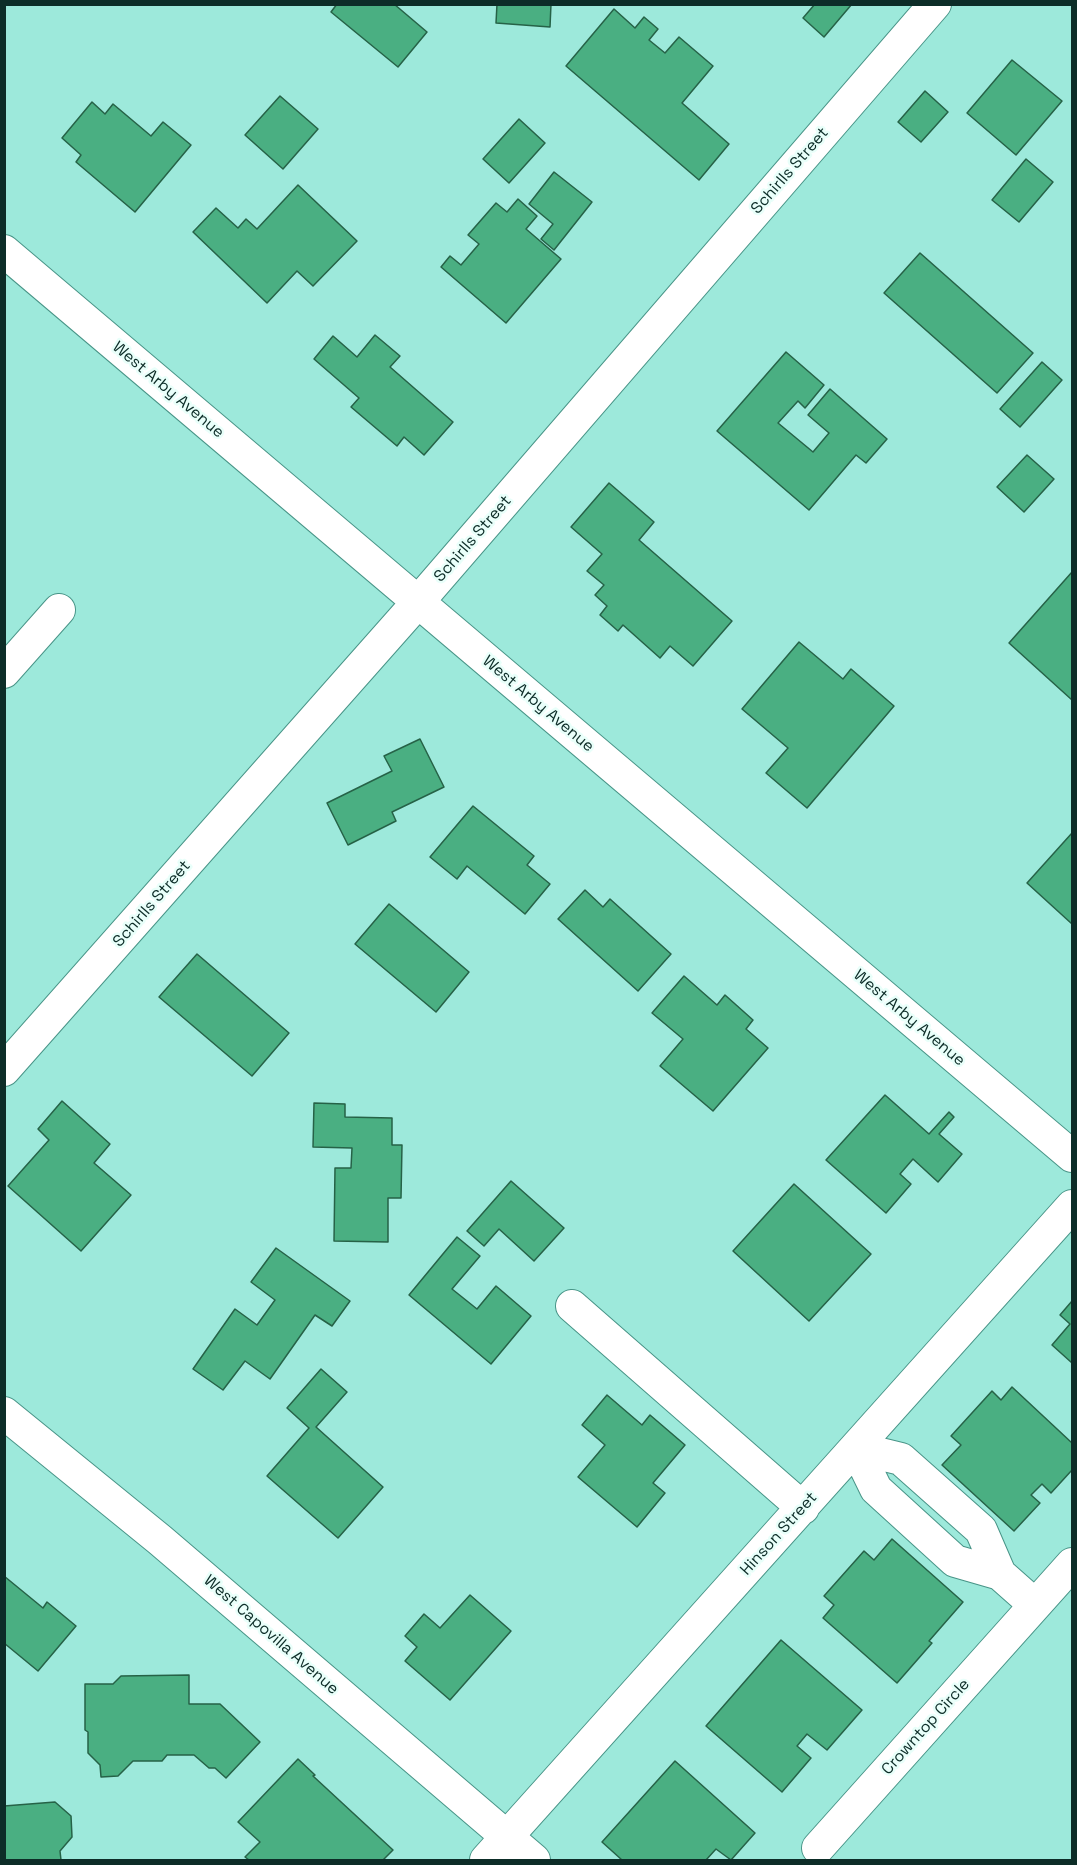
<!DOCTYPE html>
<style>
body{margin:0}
#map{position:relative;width:1077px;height:1865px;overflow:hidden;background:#9de9db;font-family:"Space Grotesk",sans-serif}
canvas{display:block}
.frame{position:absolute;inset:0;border:6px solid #0d2d28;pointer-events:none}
</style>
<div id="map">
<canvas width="1077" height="1865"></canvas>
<div class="frame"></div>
</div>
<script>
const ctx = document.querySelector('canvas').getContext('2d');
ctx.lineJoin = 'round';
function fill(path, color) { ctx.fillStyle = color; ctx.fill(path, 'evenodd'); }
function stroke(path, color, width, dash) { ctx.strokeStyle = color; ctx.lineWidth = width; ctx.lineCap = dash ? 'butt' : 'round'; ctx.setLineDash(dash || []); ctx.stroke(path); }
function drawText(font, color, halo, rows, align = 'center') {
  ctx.font = font + ' "Space Grotesk",sans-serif'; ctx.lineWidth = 5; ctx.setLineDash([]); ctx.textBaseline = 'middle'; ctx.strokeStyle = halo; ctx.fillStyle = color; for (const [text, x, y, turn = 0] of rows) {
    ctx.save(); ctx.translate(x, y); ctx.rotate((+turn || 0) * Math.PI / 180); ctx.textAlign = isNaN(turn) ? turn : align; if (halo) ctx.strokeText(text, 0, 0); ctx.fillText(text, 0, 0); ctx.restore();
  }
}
const building = new Path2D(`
 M337 4H394L427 32 398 67 331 12Z
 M497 4H551L550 27 496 23Z
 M815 4H852L824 37 803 18Z
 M614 9 635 28 644 17 658 29 649 40 665 53 679 37 713 66 682 103 729 144 699 180 566 66Z
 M1012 60 1062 101 1016 155 967 113Z
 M925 91 948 112 921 142 898 122Z
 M280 96 318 129 283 169 245 135Z
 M92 102 105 114 113 104 151 136 163 122 191 145 135 212 76 162 81 155 62 138Z
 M519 119 545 143 509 183 483 159Z
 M1026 159 1053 182 1019 222 992 200Z
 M554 172 592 202 554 250 541 239 553 224 529 204Z
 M298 185 357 241 313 286 297 271 267 303 193 232 216 208 238 228 246 219 257 229Z
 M518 199 537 216 526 229 561 259 506 323 441 267 450 256 461 265 479 244 468 235 496 203 507 212Z
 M920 253 1033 353 997 393 884 293Z
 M375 335 400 356 390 367 453 422 424 455 404 437 397 446 351 407 359 398 314 359 333 336 357 357Z
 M786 352 824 385 805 408 798 401 778 423 813 452 829 433 808 415 830 389 887 439 866 463 856 455 809 510 717 431Z
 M1042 362 1062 380 1020 427 1000 409Z
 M1027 455 1054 479 1024 512 997 487Z
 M609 483 654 522 639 540 732 621 693 666 670 646 660 658 623 625 618 631 600 615 607 606 595 595 604 585 587 571 602 554 571 527Z
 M1072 572V700L1009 643Z
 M799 642 843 679 851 669 894 706 807 808 766 773 788 748 742 709Z
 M420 739 444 787 392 812 396 821 348 845 327 803 392 771 384 756Z
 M473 806 534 856 527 865 550 884 525 914 467 866 457 879 430 857Z
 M1072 833V924L1027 883Z
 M585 890 603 907 610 899 671 954 638 991 558 919Z
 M389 904 469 972 436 1012 355 944Z
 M197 954 289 1033 252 1076 159 997Z
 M684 976 717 1005 725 995 753 1020 746 1029 768 1048 713 1111 660 1066 683 1039 652 1013Z
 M885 1095 929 1134 949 1112 954 1117 939 1134 962 1154 938 1182 913 1159 900 1174 911 1184 886 1213 826 1160Z
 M62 1101 110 1144 94 1163 131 1195 81 1251 8 1186 49 1140 38 1129Z
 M314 1103 345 1104V1117L392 1118V1145H402L401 1198H388V1242L334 1241 335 1168H351L352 1148 313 1147Z
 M511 1181 564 1228 534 1261 499 1229 484 1246 467 1231Z
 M794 1184 871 1254 809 1321 733 1251Z
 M457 1237 480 1256 452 1289 477 1309 496 1286 531 1316 491 1364 409 1295Z
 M276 1248 350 1301 332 1326 315 1315 270 1379 245 1361 223 1390 193 1369 235 1309 257 1325 275 1300 251 1282Z
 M1072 1301V1363L1052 1345 1070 1324 1060 1315Z
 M321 1369 347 1392 316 1427 383 1487 338 1538 267 1476 309 1428 287 1408Z
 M1012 1387 1072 1443V1470L1051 1493 1042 1484 1031 1495 1040 1503 1014 1531 942 1465 961 1445 951 1436 992 1391 1001 1400Z
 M607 1395 642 1425 650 1415 685 1445 653 1483 665 1493 637 1527 578 1477 605 1445 582 1425Z
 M892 1539 963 1602 929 1641 932 1643 897 1683 823 1618 834 1605 824 1596 864 1551 874 1560Z
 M4 1576 43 1608 47 1602 76 1626 38 1671 4 1643Z
 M470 1595 511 1631 450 1700 405 1661 417 1647 405 1636 424 1614 440 1628Z
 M781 1640 862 1710 827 1750 807 1734 797 1746 811 1758 782 1792 706 1726Z
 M189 1675V1704H220L260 1742 226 1778 215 1768H209L194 1755H167L162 1761H133L118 1776 101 1777 100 1765 88 1753V1732L85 1730V1684H113L121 1676Z
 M298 1759 315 1775 313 1776 393 1850 383 1860H249L245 1857 260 1842 238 1822Z
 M675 1761 755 1833 731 1860 716 1849 706 1860H622L602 1842Z
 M55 1802 71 1816 72 1837 60 1851 61 1860H4V1806Z`);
const minor = new Path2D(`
 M4 251 1072 1156
 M4 672 59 610
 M4 1070 418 602 935 4
 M572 1306 803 1508
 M4 1413 160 1540 534 1860
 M856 1448 876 1489 955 1561 1000 1574 1035 1605
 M856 1448 901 1459 981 1530 1000 1574
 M818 1848 1072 1564
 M486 1860 1072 1206`);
const streetNames = [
 ["Schirlls Street",790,171,-49],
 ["West Arby Avenue",168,390,40],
 ["Schirlls Street",473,539,-49],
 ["West Arby Avenue",538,704,40],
 ["Schirlls Street",152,904,-49],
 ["West Arby Avenue",909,1018,40],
 ["Hinson Street",779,1534,-48],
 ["West Capovilla Avenue",271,1635,41],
 ["Crowntop Circle",926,1727,-48]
];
fill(building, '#4aaf82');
stroke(building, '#266247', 1.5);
stroke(minor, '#489487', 34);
stroke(minor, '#fff', 32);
drawText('16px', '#0d2d28', '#e9fffa', streetNames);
</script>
